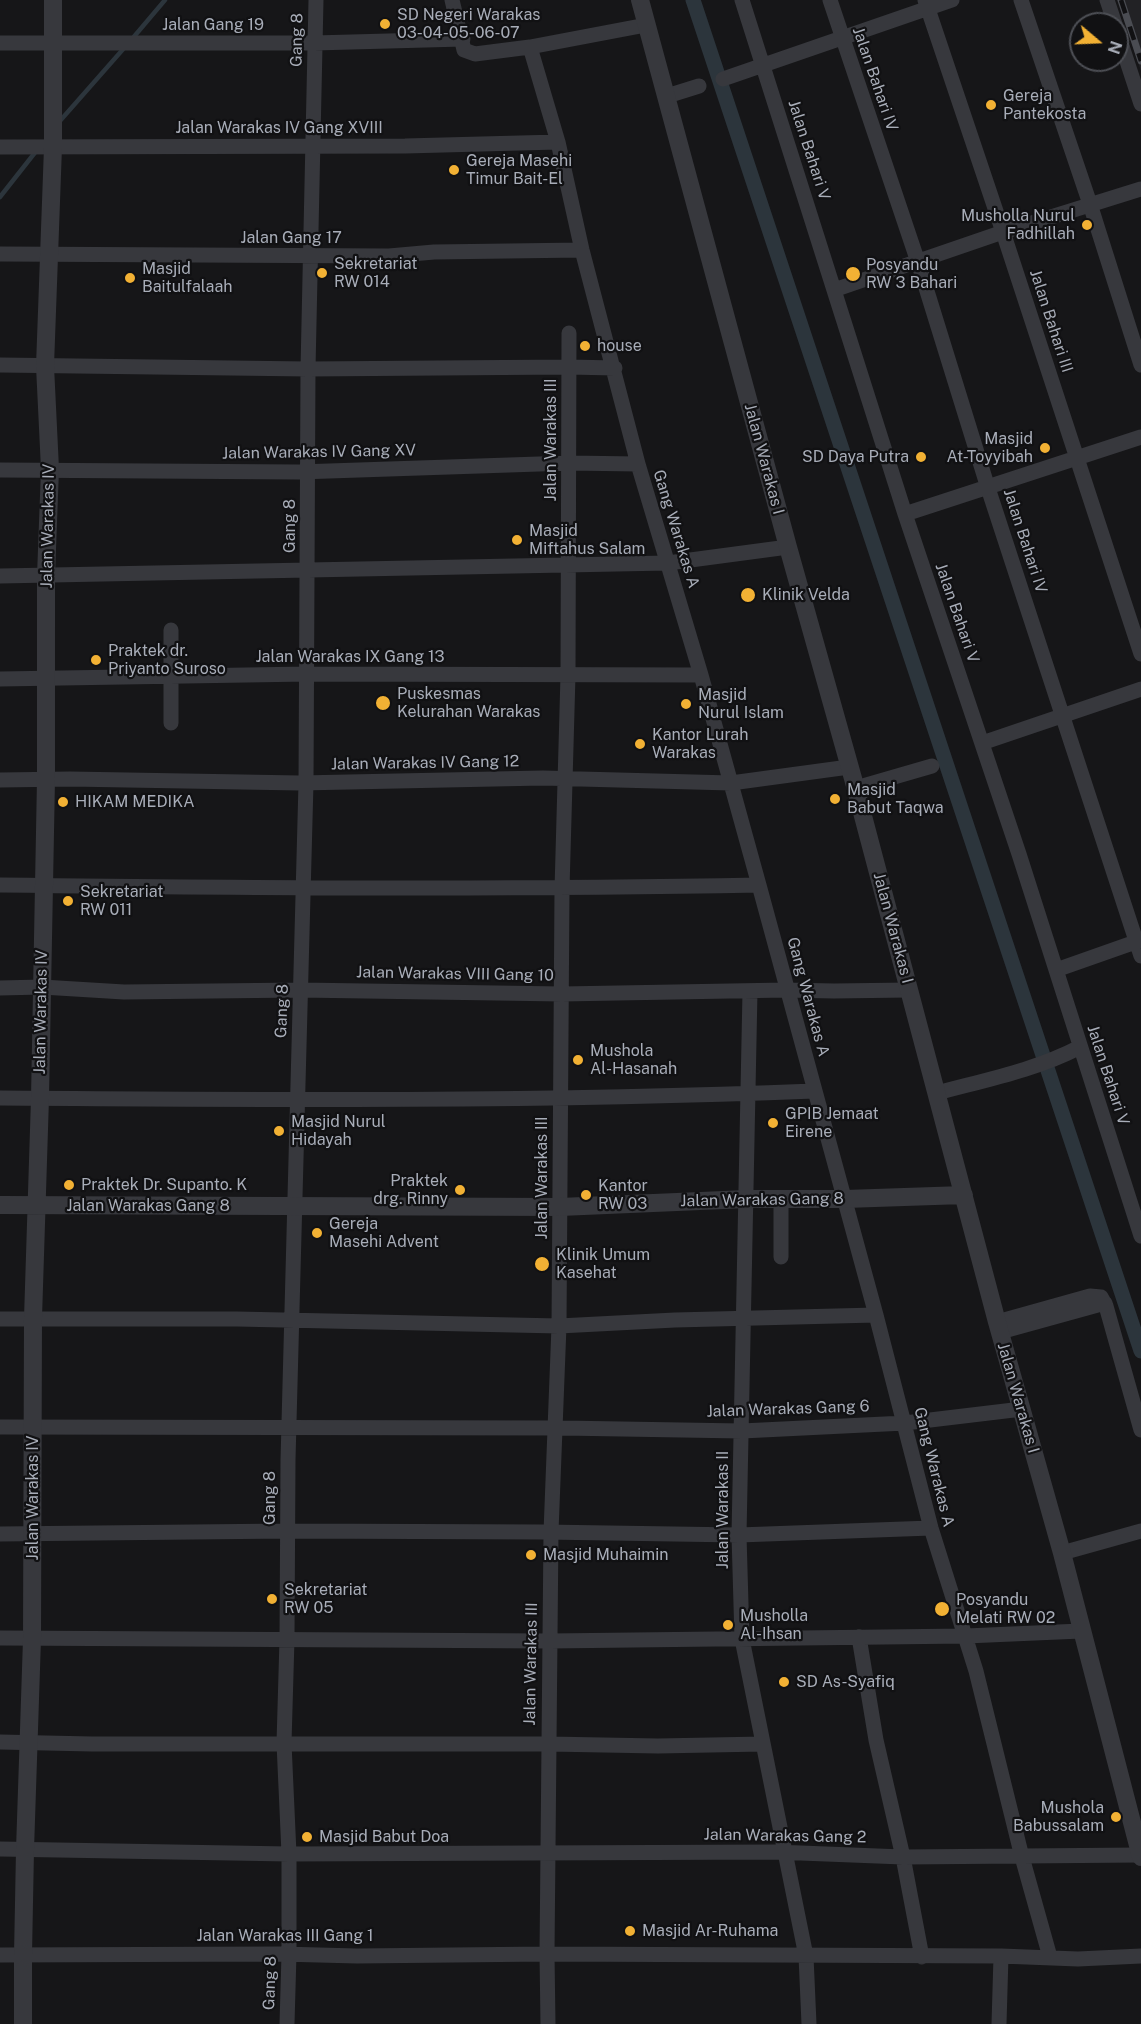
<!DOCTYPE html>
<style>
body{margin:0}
#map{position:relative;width:1141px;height:2024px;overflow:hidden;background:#161618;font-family:"Public Sans",sans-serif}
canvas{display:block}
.north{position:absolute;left:1069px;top:12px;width:60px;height:60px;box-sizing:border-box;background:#111113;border:2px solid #4d4f55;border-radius:50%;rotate:109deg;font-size:16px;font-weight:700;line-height:24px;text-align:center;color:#a8adb8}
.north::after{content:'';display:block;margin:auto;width:21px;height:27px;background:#f2b134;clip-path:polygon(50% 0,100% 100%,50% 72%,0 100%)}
</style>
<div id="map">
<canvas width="1141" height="2024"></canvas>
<div class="north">N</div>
</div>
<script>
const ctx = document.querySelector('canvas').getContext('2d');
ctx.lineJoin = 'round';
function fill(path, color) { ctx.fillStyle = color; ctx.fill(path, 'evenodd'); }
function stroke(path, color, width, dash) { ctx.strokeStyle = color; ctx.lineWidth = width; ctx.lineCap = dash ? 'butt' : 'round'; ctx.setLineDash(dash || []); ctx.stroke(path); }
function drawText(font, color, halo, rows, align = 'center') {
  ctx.font = font + ' "Public Sans",sans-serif'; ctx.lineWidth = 4.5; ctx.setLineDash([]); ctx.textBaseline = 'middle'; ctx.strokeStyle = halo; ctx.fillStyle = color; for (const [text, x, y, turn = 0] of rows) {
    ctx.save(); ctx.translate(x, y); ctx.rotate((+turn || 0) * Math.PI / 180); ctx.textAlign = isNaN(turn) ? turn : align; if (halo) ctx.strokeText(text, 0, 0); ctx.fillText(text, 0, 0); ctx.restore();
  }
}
const built = new Path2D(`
 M1117 0H1141V71Z`);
const stream = new Path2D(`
 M132 39 165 0
 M59 122 125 47
 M0 197 37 150`);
const canal = new Path2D(`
 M693 0 1141 1351`);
const minor = new Path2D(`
 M452 0 464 50 475 54 530 47 646 25
 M742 0 905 514 1019 854 1141 1236
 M830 0 918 262 988 488 1141 956
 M925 0 1003 232 1141 654
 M1021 0 1090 204 1141 365
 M1107 0 1115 24
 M1117 31 1141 104
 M0 43H314L463 39
 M530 47 558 142 582 250 638 464 701 675 759 885 876 1315 931 1528 976 1671 1022 1857 1050 1957
 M723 79 952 0
 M667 96 699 86
 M0 147 405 146 558 142
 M0 254 389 256 434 252 582 250
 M834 290 1003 232 1141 189
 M0 365 308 369 569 367 615 368
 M0 470 299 472 569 463 638 464
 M905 514 1141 437
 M0 576 668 563 788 547
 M171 630V723
 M0 679 308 674 701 675
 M982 743 1141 689
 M0 780 70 779 300 783 543 778 731 783 849 767
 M856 788 932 766
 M0 885C253 888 506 890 759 885
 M1056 970 1141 940
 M0 988 42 987 124 992 300 990 562 994 786 990 834 991 909 990
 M750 991 739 1535 742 1639 806 1956 809 2024
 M937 1093C985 1080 1036 1070 1080 1047
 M0 1098C271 1100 543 1102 814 1091
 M781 1199V1257
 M0 1319H237L559 1326 675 1320 876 1315
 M997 1322 1090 1296 1101 1297 1106 1306 1141 1430
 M1000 1332 1105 1303
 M0 1427 562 1428 742 1431 905 1423 1022 1409
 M0 1534 288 1531 544 1532 739 1535 931 1528
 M1062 1553 1141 1531
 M859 1637 876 1740 903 1857 922 1957
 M0 1638 550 1641 966 1636 1081 1631
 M0 1742 92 1744H549L658 1746 763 1744
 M0 1849 289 1854 775 1852 903 1857 1140 1855
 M0 1955 281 1954 357 1956 547 1954 1001 1956 1078 1959 1141 1956
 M287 2024 289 1954V1854L284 1743 287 1639 288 1460 306 783 308 369 316 0
 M548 2024 547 1954 551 1532 559 1326 562 889 568 675 569 333
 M999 2024 1001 1956`);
const tertiary = new Path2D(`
 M640 0 788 547 854 782 997 1322 1062 1553 1141 1857
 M0 1205 560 1207 747 1199H845L964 1195
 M23 2024V1955L25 1850 32 1639 33 1318 40 1098 46 779V576L50 469 45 366 53 147V0`);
const rail = new Path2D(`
 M1121 0 1141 61`);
const markers = [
 [385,24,6,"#f2b134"],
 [991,105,6,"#f2b134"],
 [454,170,6,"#f2b134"],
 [1087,225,6,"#f2b134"],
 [322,273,6,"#f2b134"],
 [853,274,8,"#f2b134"],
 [130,278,6,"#f2b134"],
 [585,346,6,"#f2b134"],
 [1045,448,6,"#f2b134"],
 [921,457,6,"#f2b134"],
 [517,540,6,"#f2b134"],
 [748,595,8,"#f2b134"],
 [96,660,6,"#f2b134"],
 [383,703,8,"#f2b134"],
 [686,704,6,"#f2b134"],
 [640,744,6,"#f2b134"],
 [835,799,6,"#f2b134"],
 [63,802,6,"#f2b134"],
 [68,901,6,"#f2b134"],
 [578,1060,6,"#f2b134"],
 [773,1123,6,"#f2b134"],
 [279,1131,6,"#f2b134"],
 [69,1185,6,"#f2b134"],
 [460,1190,6,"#f2b134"],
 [586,1195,6,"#f2b134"],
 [317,1233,6,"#f2b134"],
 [542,1264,8,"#f2b134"],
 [531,1555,6,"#f2b134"],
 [272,1599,6,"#f2b134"],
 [942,1609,8,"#f2b134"],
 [728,1625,6,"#f2b134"],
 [784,1682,6,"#f2b134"],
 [1116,1817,6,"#f2b134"],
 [307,1837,6,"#f2b134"],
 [630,1931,6,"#f2b134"]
];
const poiNames = [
 ["SD Negeri Warakas",397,15],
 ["03-04-05-06-07",397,33],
 ["Gereja",1003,96],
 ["Pantekosta",1003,114],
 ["Gereja Masehi",466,161],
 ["Timur Bait-El",466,179],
 ["Musholla Nurul",1075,216,"right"],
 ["Fadhillah",1075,234,"right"],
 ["Sekretariat",334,264],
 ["RW 014",334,282],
 ["Posyandu",866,265],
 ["RW 3 Bahari",866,283],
 ["Masjid",142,269],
 ["Baitulfalaah",142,287],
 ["house",597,346],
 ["Masjid",1033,439,"right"],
 ["At-Toyyibah",1033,457,"right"],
 ["SD Daya Putra",909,457,"right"],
 ["Masjid",529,531],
 ["Miftahus Salam",529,549],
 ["Klinik Velda",762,595],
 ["Praktek dr.",108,651],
 ["Priyanto Suroso",108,669],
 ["Puskesmas",397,694],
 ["Kelurahan Warakas",397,712],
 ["Masjid",698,695],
 ["Nurul Islam",698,713],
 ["Kantor Lurah",652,735],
 ["Warakas",652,753],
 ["Masjid",847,790],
 ["Babut Taqwa",847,808],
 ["HIKAM MEDIKA",75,802],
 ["Sekretariat",80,892],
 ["RW 011",80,910],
 ["Mushola",590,1051],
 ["Al-Hasanah",590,1069],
 ["GPIB Jemaat",785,1114],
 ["Eirene",785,1132],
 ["Masjid Nurul",291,1122],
 ["Hidayah",291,1140],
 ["Praktek",448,1181,"right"],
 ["drg. Rinny",448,1199,"right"],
 ["Praktek Dr. Supanto. K",81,1185],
 ["Kantor",598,1186],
 ["RW 03",598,1204],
 ["Gereja",329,1224],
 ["Masehi Advent",329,1242],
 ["Klinik Umum",556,1255],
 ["Kasehat",556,1273],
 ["Masjid Muhaimin",543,1555],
 ["Sekretariat",284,1590],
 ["RW 05",284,1608],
 ["Posyandu",956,1600],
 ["Melati RW 02",956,1618],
 ["Musholla",740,1616],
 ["Al-Ihsan",740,1634],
 ["SD As-Syafiq",796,1682],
 ["Mushola",1104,1808,"right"],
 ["Babussalam",1104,1826,"right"],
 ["Masjid Babut Doa",319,1837],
 ["Masjid Ar-Ruhama",642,1931]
];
const streetNames = [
 ["Jalan Gang 19",213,25],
 ["Gang 8",297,40,-89],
 ["Jalan Bahari IV",875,79,71],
 ["Jalan Warakas IV Gang XVIII",279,128],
 ["Jalan Bahari V",809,150,72],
 ["Jalan Gang 17",291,238],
 ["Jalan Bahari III",1051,321,72],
 ["Jalan Warakas III",551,440,-90],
 ["Jalan Warakas IV Gang XV",319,452,-1],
 ["Jalan Warakas I",764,459,75],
 ["Jalan Warakas IV",48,526,-89],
 ["Gang 8",290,526,-90],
 ["Gang Warakas A",676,529,73],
 ["Jalan Bahari IV",1025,541,72],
 ["Jalan Bahari V",957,613,71],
 ["Jalan Warakas IX Gang 13",350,657],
 ["Jalan Warakas IV Gang 12",425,763,-1],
 ["Jalan Warakas I",893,928,75],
 ["Jalan Warakas VIII Gang 10",455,974,1],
 ["Gang Warakas A",808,997,75],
 ["Gang 8",282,1011,-88],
 ["Jalan Warakas IV",41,1012,-89],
 ["Jalan Bahari V",1108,1075,72],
 ["Jalan Warakas III",542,1178,-90],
 ["Jalan Warakas Gang 8",762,1200,-1],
 ["Jalan Warakas Gang 8",148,1206],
 ["Jalan Warakas I",1018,1398,74],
 ["Jalan Warakas Gang 6",788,1409,-2],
 ["Gang Warakas A",934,1467,76],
 ["Jalan Warakas IV",33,1498,-90],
 ["Gang 8",270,1498,-90],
 ["Jalan Warakas II",723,1510,-90],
 ["Jalan Warakas III",531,1664,-89],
 ["Jalan Warakas Gang 2",785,1836,1],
 ["Jalan Warakas III Gang 1",285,1936],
 ["Gang 8",270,1983,-88]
];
fill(built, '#222225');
stroke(stream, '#2c353c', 4.5);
stroke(canal, '#2c353c', 15);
stroke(minor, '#37383d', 15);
stroke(tertiary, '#37383d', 18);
stroke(rail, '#4a4c52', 7);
stroke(rail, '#111113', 4.5, [14]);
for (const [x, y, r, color] of markers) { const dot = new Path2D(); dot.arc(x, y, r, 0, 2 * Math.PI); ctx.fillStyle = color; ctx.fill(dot); stroke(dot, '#111113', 2); }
drawText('16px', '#a8adb8', '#111113', poiNames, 'left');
drawText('16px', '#a8adb8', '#111113', streetNames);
</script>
